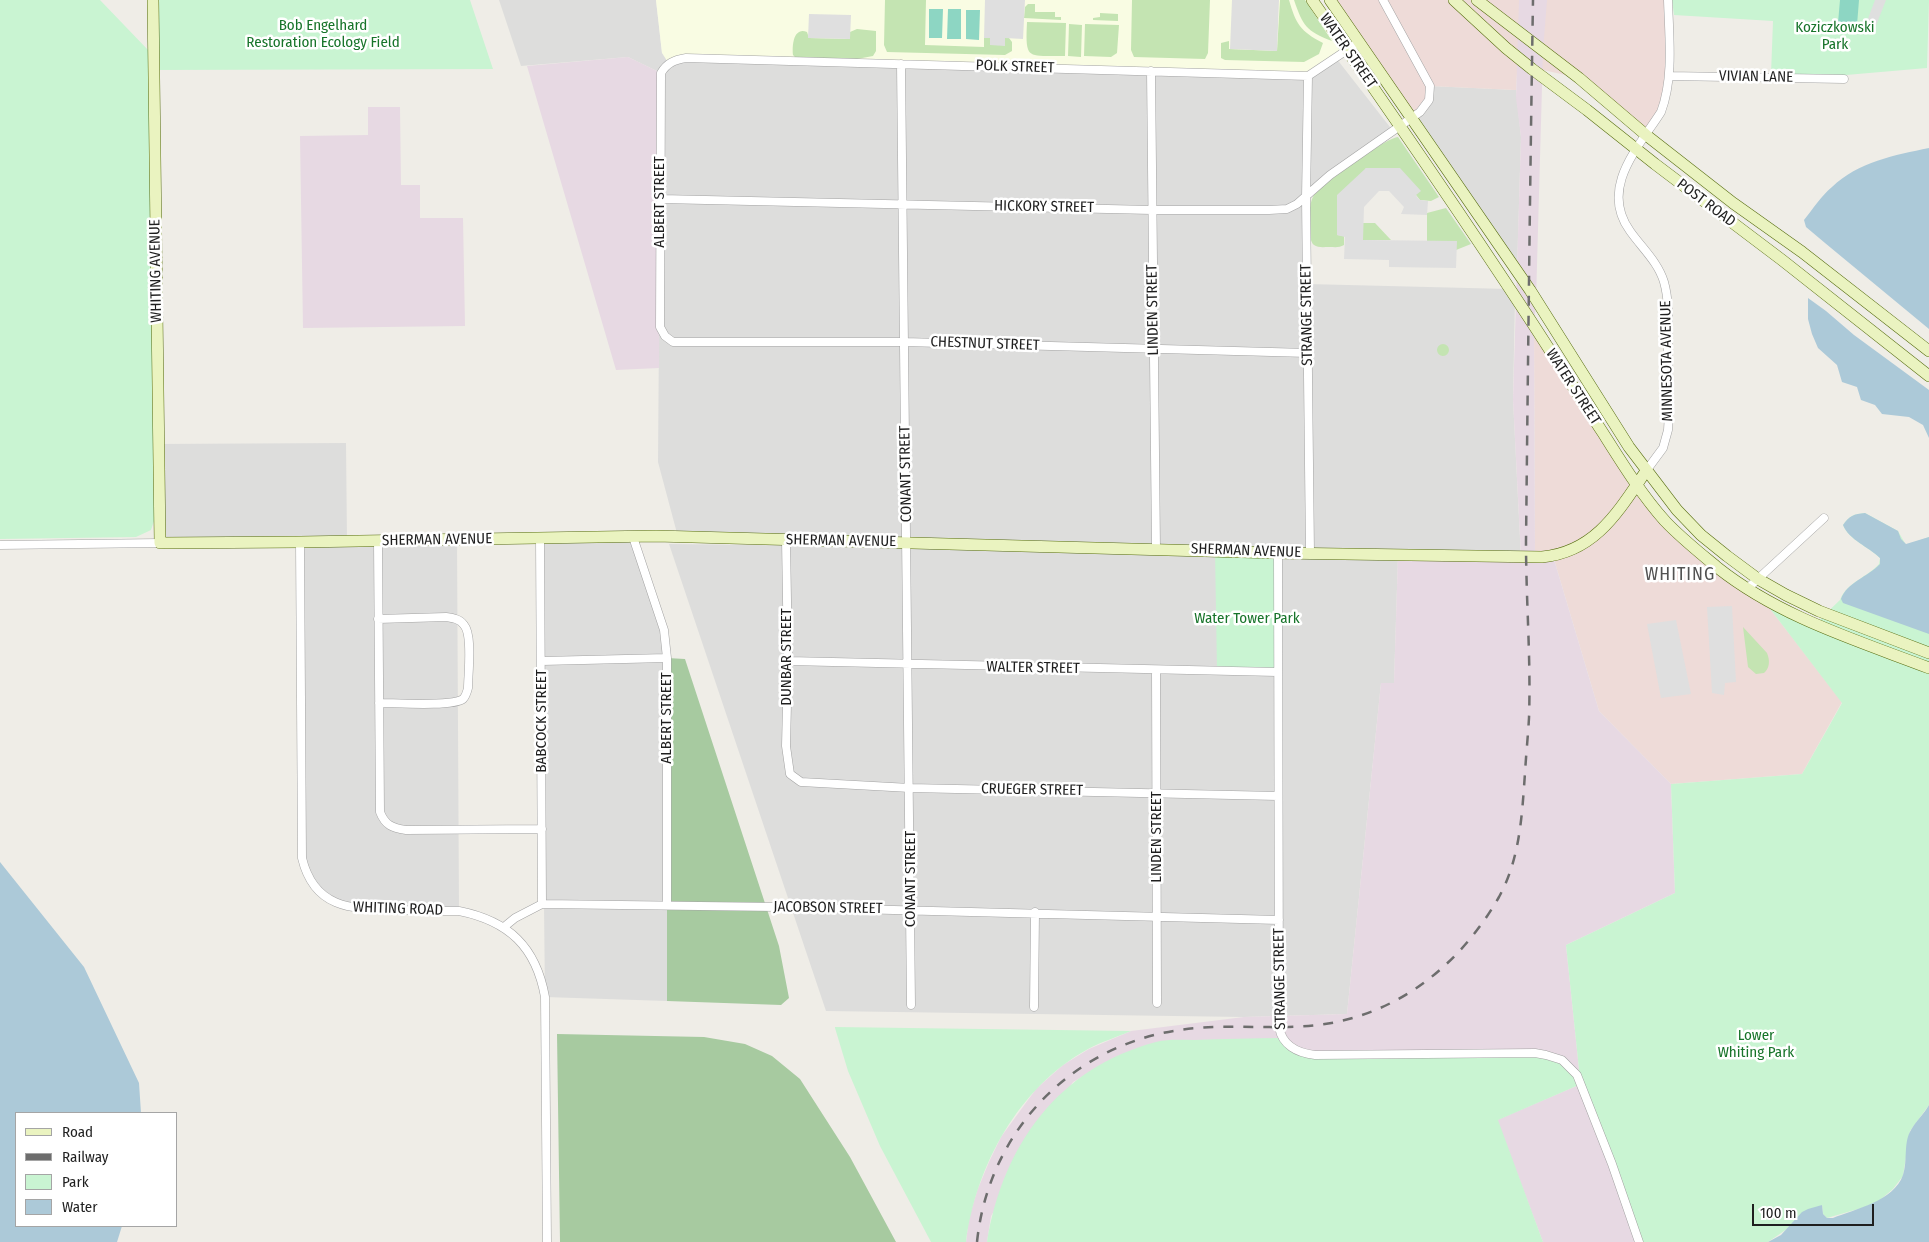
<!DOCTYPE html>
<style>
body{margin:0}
#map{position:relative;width:1929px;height:1242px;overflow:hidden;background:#efede7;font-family:"Fira Sans Condensed",sans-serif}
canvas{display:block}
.legend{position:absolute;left:15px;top:1112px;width:162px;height:115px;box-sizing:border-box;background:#fff;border:1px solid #a5a5a5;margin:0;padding:6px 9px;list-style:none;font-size:15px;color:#1f1f1f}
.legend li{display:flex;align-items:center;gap:10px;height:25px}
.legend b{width:25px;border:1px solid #a5a5a5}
.scale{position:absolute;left:1752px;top:1204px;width:122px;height:22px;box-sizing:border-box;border:2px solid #1f1f1f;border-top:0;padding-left:6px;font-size:15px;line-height:18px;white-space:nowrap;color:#1f1f1f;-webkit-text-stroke:4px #fff;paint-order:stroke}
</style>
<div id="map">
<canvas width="1929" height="1242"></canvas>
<ul class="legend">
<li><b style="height:6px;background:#eaf3c0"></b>Road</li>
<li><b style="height:6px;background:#6d6d6d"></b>Railway</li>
<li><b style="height:14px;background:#c9f4d2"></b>Park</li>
<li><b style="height:14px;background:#acc9d8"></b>Water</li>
</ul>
<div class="scale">100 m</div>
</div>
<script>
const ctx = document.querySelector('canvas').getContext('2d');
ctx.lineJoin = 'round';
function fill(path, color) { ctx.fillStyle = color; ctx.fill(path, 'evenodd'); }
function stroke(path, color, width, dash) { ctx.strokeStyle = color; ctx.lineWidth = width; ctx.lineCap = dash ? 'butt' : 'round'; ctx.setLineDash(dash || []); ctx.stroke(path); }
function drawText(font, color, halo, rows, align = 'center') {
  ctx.font = font + ' "Fira Sans Condensed",sans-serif'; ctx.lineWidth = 5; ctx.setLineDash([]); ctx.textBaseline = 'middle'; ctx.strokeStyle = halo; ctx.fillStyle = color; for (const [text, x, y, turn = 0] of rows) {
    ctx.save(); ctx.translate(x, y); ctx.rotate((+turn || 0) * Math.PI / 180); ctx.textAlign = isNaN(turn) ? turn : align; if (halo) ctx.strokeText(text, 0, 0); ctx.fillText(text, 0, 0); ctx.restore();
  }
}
const residential = new Path2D(`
 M499 0H656L662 53 686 58H1336L1393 131 1307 198V284L1509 289 1515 297 1513 399 1521 558 1398 556 1394 683H1381L1347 1014 1244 1017 826 1011 669 544 1122 549 678 537 658 462 661 73 628 57 521 66Z
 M1430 86 1516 90 1521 137 1517 271 1413 117Z
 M346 443 347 541 457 540 459 911 361 909 327 899 304 867 300 542 160 543 156 536 154 521 153 444Z
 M633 537 664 630 667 658V1001L545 997 540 538Z`);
const commercial = new Path2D(`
 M1330 0H1668L1667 92 1646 135 1579 78 1543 70 1518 57 1516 90 1430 86V93L1413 117Z
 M1534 326 1666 521 1761 597 1842 702 1802 774 1671 784 1599 711 1553 556 1535 557Z`);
const industrial = new Path2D(`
 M1519 0H1547L1543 51 1536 301 1534 326 1535 557 1553 556 1599 711 1671 784 1675 893 1566 945 1579 1069 1577 1075 1120 1055 1073 1082 991 1216 987 1242H966L969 1218 977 1191 989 1162 1001 1137 1036 1089 1063 1065 1089 1049 1131 1031 1244 1017 1347 1014 1381 683H1394L1398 555 1521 557 1513 399 1521 137 1516 98Z
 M628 57 661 73 659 368 616 370 527 66Z
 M368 107H400L401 185H420V218H463L465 326 303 328 300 136 368 135Z
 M1581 1084 1639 1242H1543L1497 1120Z`);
const education = new Path2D(`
 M656 0H1312L1347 50 1308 76 686 58 669 64 662 53Z`);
const grass = new Path2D(`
 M885 0H926L925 45 984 47V38H990V45L1005 38H1009L1012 42V51L1005 55 887 52 884 45Z
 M1132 0H1210L1208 53 1205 59 1134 57 1131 50Z
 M1280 0H1289C1296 24 1300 31 1323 43L1319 54 1304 62 1225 60 1221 58V43L1229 41V49L1277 51Z
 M1294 0H1305L1332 41C1306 31 1303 26 1294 0Z
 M1028 4H1035V12H1055V17H1061V20L1024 18 1025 7Z
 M1100 13 1118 14V21L1093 20V18L1100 17Z
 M1027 22 1066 23 1065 56C1028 55 1025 62 1027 22Z
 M1069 24 1082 25 1081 57 1068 56Z
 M1085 24 1119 25 1117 53 1111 57 1084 56Z
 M857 29 876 31V51L873 56 857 59 796 58 793 55C792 44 794 27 807 32L809 38 850 39V32Z
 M1398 137 1439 197 1431 201 1420 200 1416 195 1366 168 1337 235 1344 236V245C1339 248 1335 247 1329 247 1324 247 1318 248 1314 245 1307 240 1308 205 1313 197 1319 186 1385 138 1398 137Z
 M1446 208 1471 244 1456 250V241H1427V213Z
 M1363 223H1375L1391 240H1363Z
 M1437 350a6 6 0 1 1 12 0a6 6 0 1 1-12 0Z
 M1743 627 1767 653C1770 660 1770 668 1764 673L1756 674 1748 667Z`);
const forest = new Path2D(`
 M667 658 685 659 779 946 789 998 781 1005 667 1001Z
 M557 1034 704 1037 745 1044 772 1056 800 1079 850 1157 896 1242H560Z`);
const park = new Path2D(`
 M0 0H100L149 51 154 521 151 530 136 537 0 539Z
 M153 0H470L493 69 153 70Z
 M1672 0H1929L1927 68 1846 75 1771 74 1773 21 1674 15Z
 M1865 513 1898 531 1906 545 1929 537V1105L1910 1131 1903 1176 1893 1189 1880 1200 1865 1207 1827 1218 1823 1214 1822 1205 1768 1242H1639L1581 1084 1498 1120 1543 1242H987C1003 1145 1058 1068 1156 1042 1167 1039 1182 1040 1194 1040 1223 1039 1253 1038 1282 1038L1299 1052 1546 1055 1577 1074 1579 1069 1566 945 1675 893 1671 784 1802 774 1842 703 1761 597 1815 624 1840 600C1847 582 1868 577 1879 564L1880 558C1869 547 1849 540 1843 525 1849 516 1854 514 1865 513Z
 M1215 550 1278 553 1277 672 1217 671Z
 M835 1028V1027L1131 1031C1117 1037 1101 1042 1088 1049 1019 1087 976 1165 966 1242H931L880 1146 848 1071Z`);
const pitch = new Path2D(`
 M1840 0H1859L1857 25 1838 23Z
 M929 9H943L942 38H929Z
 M948 9H961V39H947Z
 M966 10H980L979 40 966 39Z`);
const parking = new Path2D(`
 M985 0H1025L1023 39 1005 38V46L990 45V38H984Z
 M1232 0H1279L1277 51 1230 49Z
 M1875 0H1886L1875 28 1866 24Z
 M809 14 851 15 850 39 808 38Z
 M1366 168H1400L1421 191 1416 195 1417 197 1420 200 1428 201 1427 215 1401 214 1404 207 1389 191H1379L1364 207 1363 240 1457 241 1456 268 1389 267V260L1344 259 1345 237 1337 235V195Z
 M1732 606 1736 682 1725 683 1724 695 1712 693 1707 607Z
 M1676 620 1691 694 1661 698 1647 624Z`);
const water = new Path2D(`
 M1929 148V329L1825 243 1806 227 1804 220C1813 209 1821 196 1832 187 1858 162 1895 155 1929 148Z
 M1808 298 1826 311 1854 335 1929 390V438L1923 425 1909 417 1882 414 1875 405 1861 400 1857 387 1842 382 1837 365 1818 348 1812 334 1808 319Z
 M1865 513 1898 531 1901 539 1906 544 1929 537V634L1843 603 1841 599C1847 582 1868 577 1880 564V558C1869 547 1849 540 1843 525 1849 516 1854 514 1865 513Z
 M0 862 84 967 139 1083 141 1113H16V1226H122L117 1242H0Z
 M1929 1105V1242H1768L1781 1235 1802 1212 1808 1209 1822 1205 1823 1214 1827 1218H1833C1855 1209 1894 1201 1903 1175 1908 1161 1903 1143 1911 1130 1916 1121 1924 1114 1929 1105Z`);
const street = new Path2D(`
 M901 64 911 1005
 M1151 71 1156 548
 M1308 76 1306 198 1310 553
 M1669 76 1844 79
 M661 199 1152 210H1269L1287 209 1297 204 1330 175 1420 112 1429 100 1430 86 1383 0
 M1308 353 904 342H673L665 336 660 327 661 73C667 63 674 60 686 58L1308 76 1359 42
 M1646 471 1663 448 1668 430C1670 404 1668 377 1668 350 1668 328 1670 303 1664 282 1658 262 1642 248 1630 231 1599 188 1638 148 1661 112 1674 78 1669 36 1668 0
 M633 537 664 630 667 658V905
 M540 538 542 904
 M786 540 788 661 786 746 790 774 801 782 910 788 1278 796
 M378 541 380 812C385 825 392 828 406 830L542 829
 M300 542 302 858C314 908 350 909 393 910 415 910 437 911 459 911 509 921 536 947 545 997L547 1242
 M0 545 160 543
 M1278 553 1279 1027C1282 1045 1297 1053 1315 1055L1535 1053 1546 1055 1562 1060 1577 1075 1612 1164 1639 1242
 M1747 589 1824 518
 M378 619 446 617C453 618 460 619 464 625 473 635 468 674 468 688 467 692 466 696 463 699 452 707 395 703 379 703
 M542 661 667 658
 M788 661 1277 672
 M1156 670 1157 1003
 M504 927 515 918 542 904 778 907 1279 920
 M1034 1007 1035 912`);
const secondary = new Path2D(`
 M153 0 160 543 300 542 656 536 1278 553 1542 557C1595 552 1618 512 1646 471
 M1312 0C1386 105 1459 211 1529 318 1554 356 1578 395 1603 433 1622 463 1641 494 1665 521 1681 538 1700 553 1718 568 1780 617 1856 640 1929 668
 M1330 0 1530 290 1629 447 1677 510 1701 535 1727 556 1758 579 1786 595 1819 611 1929 653
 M1454 0 1506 48 1532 69 1587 110 1655 164 1782 260 1929 376
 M1477 0 1579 78 1646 135 1733 203 1802 252 1929 351`);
const rail = new Path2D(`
 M977 1242C989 1125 1081 1036 1198 1028 1245 1024 1294 1032 1341 1021 1410 1005 1464 958 1499 897 1520 859 1522 815 1525 773 1526 755 1528 736 1529 718 1531 659 1526 601 1526 542 1528 361 1530 181 1533 0`);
const parkNames = [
 ["Bob Engelhard",323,26],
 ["Restoration Ecology Field",323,43],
 ["Koziczkowski",1835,28],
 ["Park",1835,45],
 ["Water Tower Park",1247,619],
 ["Lower",1756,1036],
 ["Whiting Park",1756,1053]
];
const streetNames = [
 ["WATER STREET",1348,51,55],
 ["POLK STREET",1015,67,2],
 ["VIVIAN LANE",1756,77,1],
 ["ALBERT STREET",660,202,-90],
 ["POST ROAD",1706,203,37],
 ["HICKORY STREET",1044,207,1],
 ["WHITING AVENUE",156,271,-91],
 ["LINDEN STREET",1153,310,-91],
 ["STRANGE STREET",1307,315,-91],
 ["CHESTNUT STREET",985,344,2],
 ["MINNESOTA AVENUE",1667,361,-91],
 ["WATER STREET",1573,387,57],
 ["CONANT STREET",906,474,-91],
 ["SHERMAN AVENUE",437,540,-1],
 ["SHERMAN AVENUE",841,541,1],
 ["SHERMAN AVENUE",1246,551,2],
 ["DUNBAR STREET",787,657,-90],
 ["WALTER STREET",1033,668,1],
 ["ALBERT STREET",667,718,-90],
 ["BABCOCK STREET",542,721,-90],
 ["CRUEGER STREET",1032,790,1],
 ["LINDEN STREET",1157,837,-90],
 ["CONANT STREET",911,879,-90],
 ["JACOBSON STREET",828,908,1],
 ["WHITING ROAD",398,909,2],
 ["STRANGE STREET",1280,979,-91]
];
const quarterNames = [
 ["WHITING",1680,575]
];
fill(residential, '#dddddc');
fill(commercial, '#eedbd8');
fill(industrial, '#e7d9e3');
fill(education, '#f9fce3');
fill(grass, '#c4e4b2');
fill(forest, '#a7caa0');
fill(park, '#c9f4d2');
fill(pitch, '#8dd6c3');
fill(parking, '#dfdfdf');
fill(water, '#acc9d8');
stroke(street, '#a3a3a3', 9);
stroke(secondary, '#576d10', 12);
stroke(street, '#fff', 8);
stroke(secondary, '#eaf3c0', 11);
stroke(rail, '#6d6d6d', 2.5, [10, 10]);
drawText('15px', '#17742a', '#fff', parkNames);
drawText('15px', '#1f1f1f', '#fff', streetNames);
ctx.letterSpacing = '1px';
drawText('18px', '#525252', '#fff', quarterNames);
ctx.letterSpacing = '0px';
</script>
